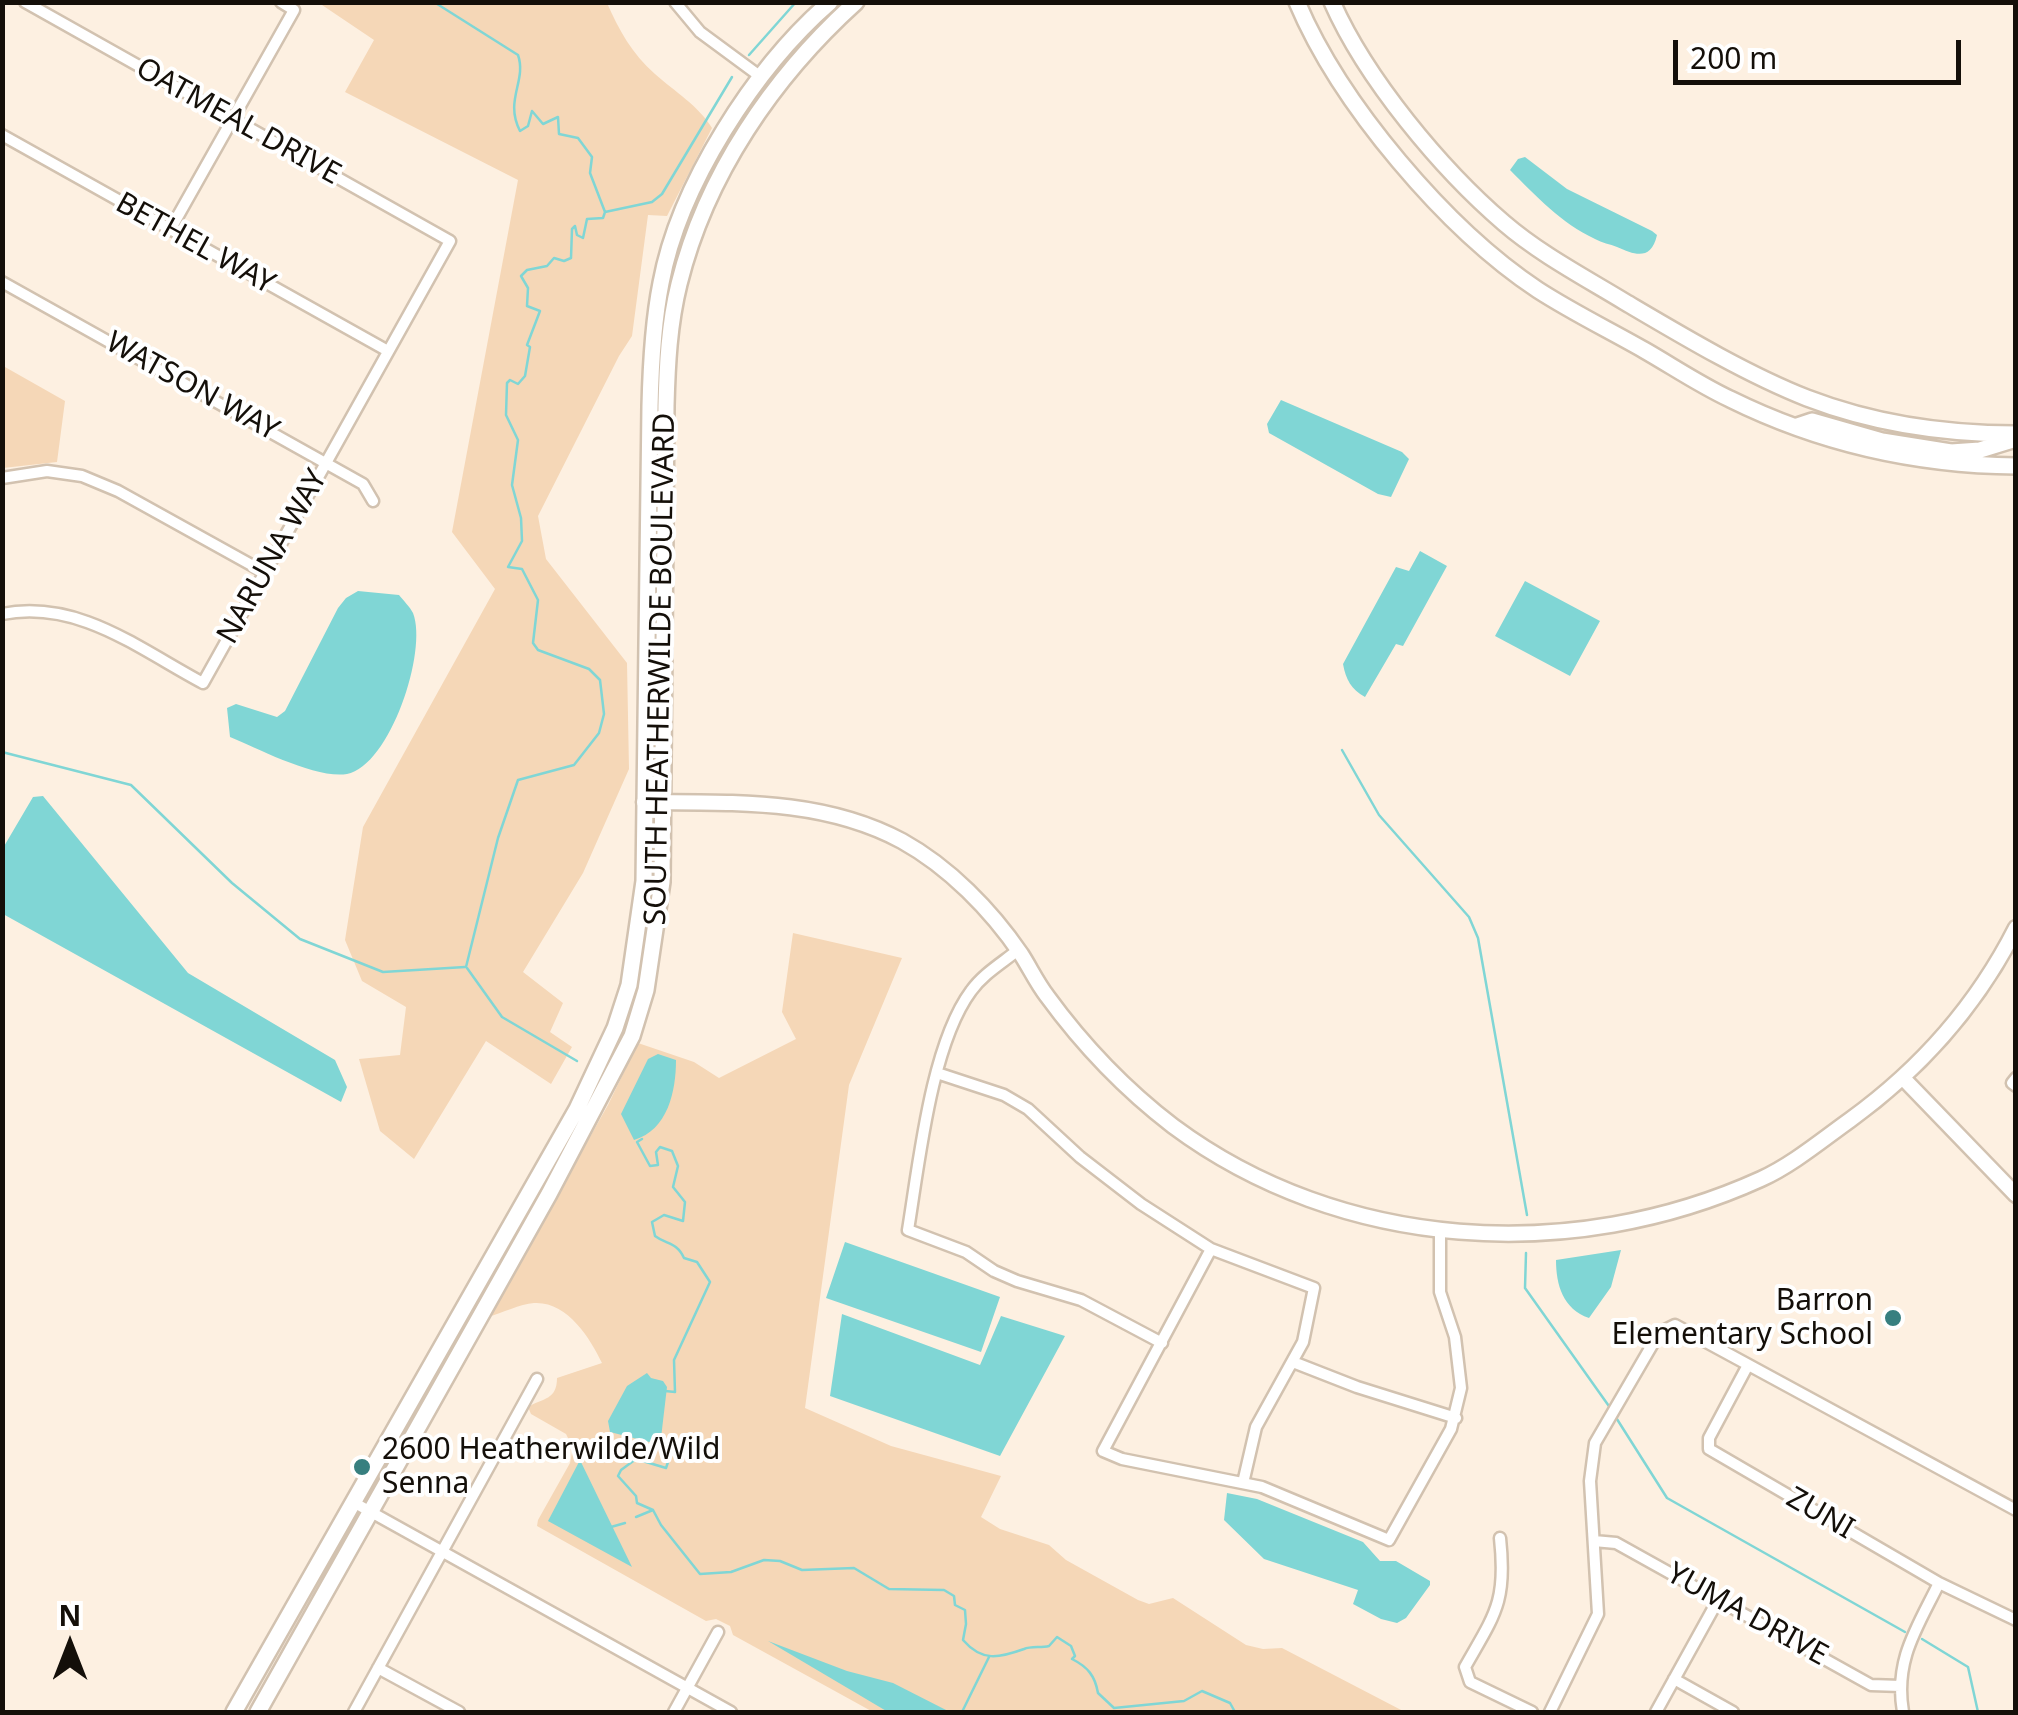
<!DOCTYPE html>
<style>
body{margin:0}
#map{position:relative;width:2018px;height:1715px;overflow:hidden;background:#fdf0e1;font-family:"Noto Sans",sans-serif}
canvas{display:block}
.frame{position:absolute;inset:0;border:5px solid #140f09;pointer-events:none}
.north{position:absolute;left:20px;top:1595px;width:100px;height:100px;-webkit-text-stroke:8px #fff;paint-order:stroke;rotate:0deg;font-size:28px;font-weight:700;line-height:40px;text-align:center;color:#140f09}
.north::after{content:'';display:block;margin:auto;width:35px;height:45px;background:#140f09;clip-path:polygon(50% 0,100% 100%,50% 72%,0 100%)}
.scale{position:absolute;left:1673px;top:40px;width:288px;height:45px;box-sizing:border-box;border:5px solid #140f09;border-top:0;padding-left:12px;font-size:30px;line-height:35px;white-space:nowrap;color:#140f09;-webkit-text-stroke:8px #fff;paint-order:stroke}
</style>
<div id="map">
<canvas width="2018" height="1715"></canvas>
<div class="frame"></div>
<div class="north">N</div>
<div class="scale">200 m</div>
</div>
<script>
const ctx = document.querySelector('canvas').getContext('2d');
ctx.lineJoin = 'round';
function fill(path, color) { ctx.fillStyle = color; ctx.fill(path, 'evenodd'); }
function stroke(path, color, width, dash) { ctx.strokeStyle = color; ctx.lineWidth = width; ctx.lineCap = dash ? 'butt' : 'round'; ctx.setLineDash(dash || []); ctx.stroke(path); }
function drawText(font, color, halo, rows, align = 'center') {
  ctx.font = font + ' "Noto Sans",sans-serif'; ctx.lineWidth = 8; ctx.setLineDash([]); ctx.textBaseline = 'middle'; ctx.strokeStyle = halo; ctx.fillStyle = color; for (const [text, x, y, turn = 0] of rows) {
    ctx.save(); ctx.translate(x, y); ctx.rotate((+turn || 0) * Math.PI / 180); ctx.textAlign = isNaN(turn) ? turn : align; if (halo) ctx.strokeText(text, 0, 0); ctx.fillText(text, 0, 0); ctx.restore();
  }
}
const green = new Path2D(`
 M324 2 607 3C619 30 632 54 655 74 675 92 698 105 712 128L667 216 648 215 632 336 619 356 538 516 546 559 627 663 629 769 583 873 523 972 563 1003 550 1032 572 1047 551 1084 486 1041 414 1159 380 1131 359 1059 400 1055 406 1007 362 981 345 940 363 827 495 589 452 532 518 180 345 92 374 40 322 5Z
 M5 367 65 401 57 462 3 468Z
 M793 933 902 958 849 1085 805 1408 891 1446 1001 1476 981 1517 1000 1529 1049 1545 1066 1560 1138 1600 1149 1604 1173 1598 1246 1645 1263 1649 1282 1648 1405 1712H873L733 1635 730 1626 716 1619 706 1621 537 1526 538 1520 570 1463 573 1448 566 1434 531 1414 528 1407C543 1398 557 1400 557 1378L602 1363C590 1338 567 1301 534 1303 520 1304 502 1313 488 1317L608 1105 638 1043 694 1062 719 1078 796 1039 782 1012Z`);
const water = new Path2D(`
 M1525 157 1567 189 1652 231 1657 235C1651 261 1635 255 1617 247 1610 244 1602 243 1595 239 1561 223 1536 196 1510 170L1518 159Z
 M1281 400 1402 452 1409 459 1391 497 1378 494 1269 433 1267 424Z
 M1420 551 1447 566 1403 646 1396 644 1365 697C1351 689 1346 680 1343 664L1396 567 1409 571Z
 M1525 581 1600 621 1570 676 1495 636Z
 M358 591 399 595C403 600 410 607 413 613 428 651 390 766 347 774 316 779 259 749 230 737L227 708 236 704 277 717 285 711 338 608 346 598Z
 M43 796 188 973 335 1060 347 1087 341 1102 3 914V848L33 797Z
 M658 1054 676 1060C676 1091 668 1130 634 1140L621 1114 648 1059Z
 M845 1242 1000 1297 981 1352 826 1298Z
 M1621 1250 1611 1287 1589 1318C1563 1309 1556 1285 1556 1260Z
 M842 1314 980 1365 1001 1316 1065 1336 1000 1456 830 1396Z
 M647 1373 651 1378 663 1381 667 1387 661 1438 649 1442 610 1432 608 1421 627 1386Z
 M580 1460 632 1567 548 1521Z
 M1227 1493 1257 1499 1363 1542 1380 1561H1396L1430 1581V1585L1406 1618 1397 1623 1381 1619 1353 1604 1358 1590 1264 1559 1224 1520Z
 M768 1641 847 1671 893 1683 950 1712H888Z`);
const stream = new Path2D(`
 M434 2 518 55C527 81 504 100 520 131L528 126 532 111 543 124 558 117 559 134 578 138 592 157 590 173 605 212 603 218 587 219 583 238 577 235 575 226 572 229 571 258 564 261 554 258 547 266 527 270 521 276 528 288 527 306 540 311 527 345 530 347 525 376 518 384 510 380 507 383 506 415 518 440 512 485 521 518 522 541 508 567 522 569 538 600 533 643 538 650 589 669 600 680 604 714 599 733 574 765 518 780 498 838 466 967
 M749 55 796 2
 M605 212 652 202 662 194 732 77
 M1342 750 1379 815 1469 917 1478 938 1527 1215
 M2 752 131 785 232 883 300 939 383 972 465 967
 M467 968 502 1017 577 1061
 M642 1139 637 1142 650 1166 658 1165 656 1152 660 1147 672 1151 678 1166 673 1187 685 1202 683 1221 664 1215 652 1222 655 1236C667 1245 677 1242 684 1258L697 1262 710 1282 674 1360 675 1392 665 1391
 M1526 1253 1525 1288 1611 1409
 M1615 1416 1667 1498 1905 1632
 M658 1440 668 1462 666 1468 636 1459 621 1470 618 1476 636 1496 637 1503 653 1510 661 1525 700 1574 731 1572 764 1560 780 1561 802 1570 854 1568 889 1589 944 1590 954 1596 955 1605 965 1610 966 1624 963 1640C982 1662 999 1658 1024 1649 1031 1646 1041 1648 1049 1646L1057 1637 1071 1646 1075 1656 1072 1659C1088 1667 1095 1676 1098 1693L1114 1708 1184 1701 1202 1691 1230 1703 1235 1712
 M636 1517 653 1510
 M611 1527 625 1523
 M1922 1639 1968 1667 1978 1712
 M962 1712 989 1657`);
const minor = new Path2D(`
 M675 2 700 32 761 77
 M2 135 388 351
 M170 230 294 10 281 2
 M2 282 363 484 373 501
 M2 478 47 471 82 476 118 491 264 572
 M2 614C78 599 139 649 203 683L450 241 25 2
 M1018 950C1002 963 983 974 971 991 931 1045 919 1163 908 1230L966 1252 994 1271 1017 1281 1081 1300 1162 1343
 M937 1073 1004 1095 1028 1109 1080 1157 1141 1204 1211 1249 1314 1288 1303 1342 1256 1427 1243 1483
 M2016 1078 2012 1083 2016 1086
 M1211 1249 1103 1451 1122 1459 1262 1487 1389 1540 1451 1429 1461 1388 1455 1337 1440 1292V1231
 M1293 1362 1357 1387 1456 1418
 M1748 1365 1709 1438V1449L1939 1583 2016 1620
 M353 1502 731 1712
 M1500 1538C1507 1602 1495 1614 1465 1667L1470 1682 1532 1712
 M1594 1541 1616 1543 1871 1685 1901 1686
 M378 1668 459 1712
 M1674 1679 1733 1712
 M354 1712 537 1379
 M674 1712 718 1632
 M1550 1712 1598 1614 1590 1481 1595 1443 1659 1333 1675 1325 2016 1510
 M1656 1712 1718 1600
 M1903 1712C1894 1660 1917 1628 1939 1583`);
const tertiary = new Path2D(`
 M644 802C732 803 822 798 902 841 949 867 991 910 1021 954 1030 968 1037 983 1047 996 1082 1044 1126 1090 1173 1126 1341 1251 1572 1265 1761 1179 1792 1165 1822 1140 1850 1120 1919 1070 1977 1005 2016 928
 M1903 1078 2016 1195`);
const secondary = new Path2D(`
 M1297 2C1340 104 1446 229 1538 290 1572 312 1609 330 1644 350 1672 366 1700 385 1730 399 1819 443 1916 465 2016 466
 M1332 2C1366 79 1441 169 1504 223 1540 254 1584 277 1625 302 1681 335 1746 374 1807 398 1872 423 1945 434 2016 434
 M1797 426 1812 421 1882 441 1951 452 1980 450 2016 439
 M234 1712 577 1109 615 1028 629 985 644 881 650 406C651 364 653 323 661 283 679 185 755 67 830 2
 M258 1712 549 1194 632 1036 646 990 662 882 666 406C667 365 669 324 679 284 706 175 773 77 856 2`);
const markers = [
 [1893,1318,10,"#377f7f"],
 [362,1467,10,"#377f7f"]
];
const streetNames = [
 ["OATMEAL DRIVE",238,122,29],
 ["BETHEL WAY",195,244,29],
 ["WATSON WAY",192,387,29],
 ["NARUNA WAY",273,557,-61],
 ["SOUTH HEATHERWILDE BOULEVARD",661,669,-89],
 ["ZUNI",1820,1514,30],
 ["YUMA DRIVE",1747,1615,29]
];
const poiNames = [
 ["Barron",1873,1301],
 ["Elementary School",1873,1335],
 ["2600 Heatherwilde/Wild",382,1450,"left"],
 ["Senna",382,1484,"left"]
];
fill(green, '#f5d7b7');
fill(water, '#80d6d5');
stroke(stream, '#80d6d5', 2.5);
stroke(minor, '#d2c2b0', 15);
stroke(tertiary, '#d2c2b0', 19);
stroke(secondary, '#d2c2b0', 20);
stroke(minor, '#fff', 10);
stroke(tertiary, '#fff', 14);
stroke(secondary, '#fff', 15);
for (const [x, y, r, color] of markers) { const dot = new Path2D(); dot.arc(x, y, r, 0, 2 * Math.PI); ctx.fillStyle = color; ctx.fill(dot); stroke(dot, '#fff', 4); }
drawText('30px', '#140f09', '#fff', streetNames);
drawText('30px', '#140f09', '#fff', poiNames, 'right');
</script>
